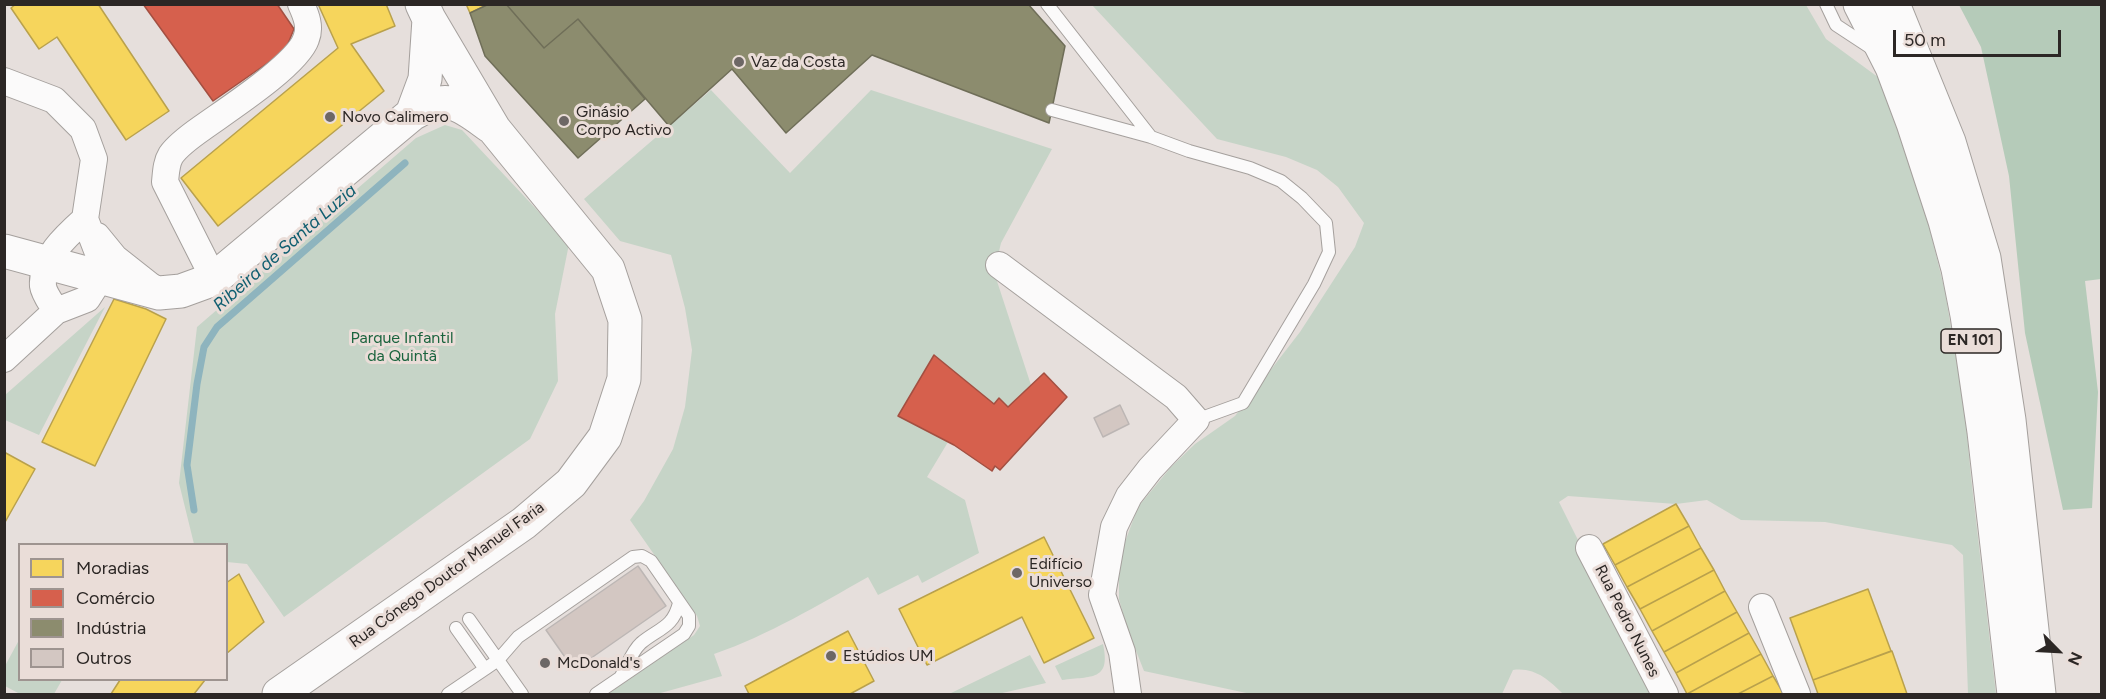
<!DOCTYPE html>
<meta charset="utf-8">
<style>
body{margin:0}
#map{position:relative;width:2106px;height:699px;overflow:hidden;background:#e6dfdc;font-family:Figtree,sans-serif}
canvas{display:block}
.frame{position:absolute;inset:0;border:6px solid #2c2725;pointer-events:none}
.legend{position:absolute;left:18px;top:543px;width:210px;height:138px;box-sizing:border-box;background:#eaddd8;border:2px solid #9e9490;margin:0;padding:8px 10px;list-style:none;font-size:18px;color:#2c2725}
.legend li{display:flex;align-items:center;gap:12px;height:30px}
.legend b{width:30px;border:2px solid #9e9490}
.north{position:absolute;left:2028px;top:621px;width:60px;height:60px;-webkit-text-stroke:4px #eaddd8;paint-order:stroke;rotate:114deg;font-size:16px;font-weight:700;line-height:24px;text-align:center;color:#2c2725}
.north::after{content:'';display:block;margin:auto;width:21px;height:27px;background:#2c2725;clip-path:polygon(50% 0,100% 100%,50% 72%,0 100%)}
.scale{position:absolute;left:1893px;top:30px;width:168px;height:27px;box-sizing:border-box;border:3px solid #2c2725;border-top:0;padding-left:8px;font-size:18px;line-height:21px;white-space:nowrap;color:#2c2725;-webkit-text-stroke:4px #eaddd8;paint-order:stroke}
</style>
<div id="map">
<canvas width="2106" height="699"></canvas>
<div class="frame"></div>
<ul class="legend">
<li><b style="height:16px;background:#f6d55c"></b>Moradias</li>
<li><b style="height:16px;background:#d6604d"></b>Comércio</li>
<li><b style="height:16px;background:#8c8c6e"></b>Indústria</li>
<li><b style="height:16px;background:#d3c7c2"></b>Outros</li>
</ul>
<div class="north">N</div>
<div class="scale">50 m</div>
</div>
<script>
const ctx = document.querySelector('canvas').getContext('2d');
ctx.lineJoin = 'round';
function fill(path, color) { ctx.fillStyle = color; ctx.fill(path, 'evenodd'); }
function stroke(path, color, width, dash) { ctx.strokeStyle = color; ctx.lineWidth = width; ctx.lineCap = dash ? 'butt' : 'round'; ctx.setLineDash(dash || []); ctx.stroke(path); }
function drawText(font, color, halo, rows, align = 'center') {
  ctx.font = font + ' Figtree,sans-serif'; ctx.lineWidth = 6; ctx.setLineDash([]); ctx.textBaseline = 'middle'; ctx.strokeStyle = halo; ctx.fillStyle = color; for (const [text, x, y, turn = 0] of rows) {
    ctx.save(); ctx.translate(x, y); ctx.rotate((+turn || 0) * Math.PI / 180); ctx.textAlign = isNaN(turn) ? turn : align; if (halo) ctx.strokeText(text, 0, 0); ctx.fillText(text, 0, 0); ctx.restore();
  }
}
const green = new Path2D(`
 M1092 5H1806L1826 39 1886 83 1917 178 1945 291 1965 413 1971 477 1996 694H1968L1963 555 1952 545 1825 522 1741 520 1707 500 1676 504 1568 496 1559 502 1655 694H1563C1549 680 1535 667 1513 670L1502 694H1251L1144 671 1127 628 1119 599V558L1138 507 1171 467 1195 444 1235 416 1300 332 1355 247 1364 223 1338 187 1317 170 1286 157 1217 139Z
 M711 90 790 173 871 90 1052 149 1001 243 994 272 1031 385 1008 407 999 398 994 404 934 355 898 416 948 442 927 477 965 500 979 553 922 583 918 575 878 595 868 577C818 605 769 635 714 654L722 676 657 694H608L694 635 700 626 697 616 630 520 644 501 673 449 685 407 692 350 685 308 671 255 620 241 584 199Z
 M445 125 462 130 569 244 555 314 558 381 530 439 284 617 247 564 227 562 226 544H194L179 483 197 327 416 138Z
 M105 307 39 435 5 420V395Z
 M19 640 20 680H62L54 694H20L5 686V666Z
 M1103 644C1111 681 1092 676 1062 680L1055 666Z
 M1030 655 1046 683 998 694H949Z`);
const forest = new Path2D(`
 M1959 5H2101V279L2085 281 2098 392 2092 508 2063 510 2025 333 2009 176 1981 47Z`);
const homes = new Path2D(`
 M16 4H98L169 111 126 140 57 37 39 49 11 8Z
 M318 4H386L395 26 351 44 384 91 218 226 181 178 338 48Z
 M466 4H489L470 13Z
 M114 299 146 309 166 319 95 466 42 442Z
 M4 452 35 469 4 524Z
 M1676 504 1689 526 1615 565 1603 544Z
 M1689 526 1701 548 1627 587 1615 565Z
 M1044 537 1094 638 1044 663 1022 617 927 665 899 609Z
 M1701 548 1714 570 1640 609 1627 587Z
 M1714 570 1725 591 1652 631 1640 609Z
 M239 574 264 622 226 654V583Z
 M1868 589 1891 651 1813 680 1790 618Z
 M1725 591 1737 612 1664 652 1652 631Z
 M1737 612 1749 633 1676 673 1664 652Z
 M848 631 874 681 850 694H749L745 686Z
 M1749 633 1761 654 1687 694 1676 673Z
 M1892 651 1907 694H1818L1813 680Z
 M1761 654 1773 676 1738 694H1687Z
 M1773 676 1784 694H1738Z
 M120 680H205L194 694H111Z`);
const shops = new Path2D(`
 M143 4H277L294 29 285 51 213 101Z
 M934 355 994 404 999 398 1008 407 1044 373 1067 397 1000 470 995 466 992 471 954 445 898 416Z`);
const industry = new Path2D(`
 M489 4H506L544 48 578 19 645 99 578 158 485 56 470 13Z
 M506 4H1028L1065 46 1049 123 872 55 786 133 732 69 669 126 578 19 544 48Z`);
const stream = new Path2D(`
 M194 510 187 465 197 384 204 347 217 327 405 163`);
const building = new Path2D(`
 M1120 405 1129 424 1103 437 1094 418Z
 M638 566 666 606 574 670 546 630Z`);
const lane = new Path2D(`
 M1047 4 1151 137 1189 151 1250 168 1281 181 1302 198 1326 223 1329 252 1314 284 1243 403 1196 420
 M1826 4 1836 25 1871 48
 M1052 110 1151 137
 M469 619 522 694
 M485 669 498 660 518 637 633 557 642 556 651 561 689 616V626L684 634 596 694
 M621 676C627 666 632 651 641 643 659 628 673 628 679 603
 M448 694 485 669 456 628`);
const street = new Path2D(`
 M4 81 54 100 83 129 94 159 85 219
 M97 236 115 258 153 288
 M999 265 1176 397 1196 420 1150 469 1129 496 1114 527 1102 595 1122 652 1128 694
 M214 279 165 182C166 173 166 163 171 155 178 145 192 135 202 128 227 110 297 65 306 39 311 27 306 15 301 4
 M56 311C52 304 44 294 43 286 41 258 66 236 85 219
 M4 359 56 311 87 299 101 277 100 258 85 219
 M1589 548 1665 694
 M1762 607 1797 694`);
const secondary = new Path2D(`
 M412 114 425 79 429 19
 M4 251 159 293 181 291 214 279 412 114C449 93 458 103 490 126
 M279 694 524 523 571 483 605 437 624 379 625 320 608 269 494 129 429 19 422 4`);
const highway = new Path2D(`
 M1860 4 1892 67 1913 123 1945 221 1958 269 1967 315 1984 432 2014 694
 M1893 4 1949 142 1984 258 2009 420 2039 694`);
const markers = [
 [739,62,6,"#6d6765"],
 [330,117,6,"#6d6765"],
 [564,121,6,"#6d6765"],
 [1017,573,6,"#6d6765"],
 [831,656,6,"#6d6765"],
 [545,663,6,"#6d6765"]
];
const shields = [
 [1971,341,60]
];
const shieldNames = [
 ["EN 101",1971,341]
];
const poiNames = [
 ["Vaz da Costa",751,62],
 ["Ginásio",576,112],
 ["Corpo Activo",576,130],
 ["Novo Calimero",342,117],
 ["Edifício",1029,564],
 ["Universo",1029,582],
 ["Estúdios UM",843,656],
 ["McDonald's",557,663]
];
const parkNames = [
 ["Parque Infantil",402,338],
 ["da Quintã",402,356]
];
const streetNames = [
 ["Rua Cónego Doutor Manuel Faria",447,575,-36],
 ["Rua Pedro Nunes",1627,621,63]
];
const waterNames = [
 ["Ribeira de Santa Luzia",285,248,-41]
];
fill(green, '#c6d4c7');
fill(forest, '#b5cbb9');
fill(homes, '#f6d55c');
stroke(homes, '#b9a14c', 1.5);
fill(shops, '#d6604d');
stroke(shops, '#a34f41', 1.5);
fill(industry, '#8c8c6e');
stroke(industry, '#6f6e58', 1.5);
stroke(stream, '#8eb4be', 7);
fill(building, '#d3c7c2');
stroke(building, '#bcb6b4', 1.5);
stroke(lane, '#a5a09d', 14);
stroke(street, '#a5a09d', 28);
stroke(secondary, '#a5a09d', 35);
stroke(highway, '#a5a09d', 35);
stroke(lane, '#fbfafa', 12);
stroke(street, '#fbfafa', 26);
stroke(secondary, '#fbfafa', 33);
stroke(highway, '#fbfafa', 33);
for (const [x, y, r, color] of markers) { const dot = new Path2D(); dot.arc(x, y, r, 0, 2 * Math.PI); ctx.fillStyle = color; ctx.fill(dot); stroke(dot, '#eaddd8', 2); }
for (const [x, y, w] of shields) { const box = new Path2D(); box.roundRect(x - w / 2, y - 12, w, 24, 4.5); ctx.fillStyle = '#eaddd8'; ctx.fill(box); stroke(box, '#2c2725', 1.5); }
drawText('bold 15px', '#2c2725', null, shieldNames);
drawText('16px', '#2c2725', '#eaddd8', poiNames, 'left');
drawText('16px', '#1b643e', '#eaddd8', parkNames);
drawText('16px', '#2c2725', '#eaddd8', streetNames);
drawText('italic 18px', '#105e70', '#eaddd8', waterNames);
</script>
